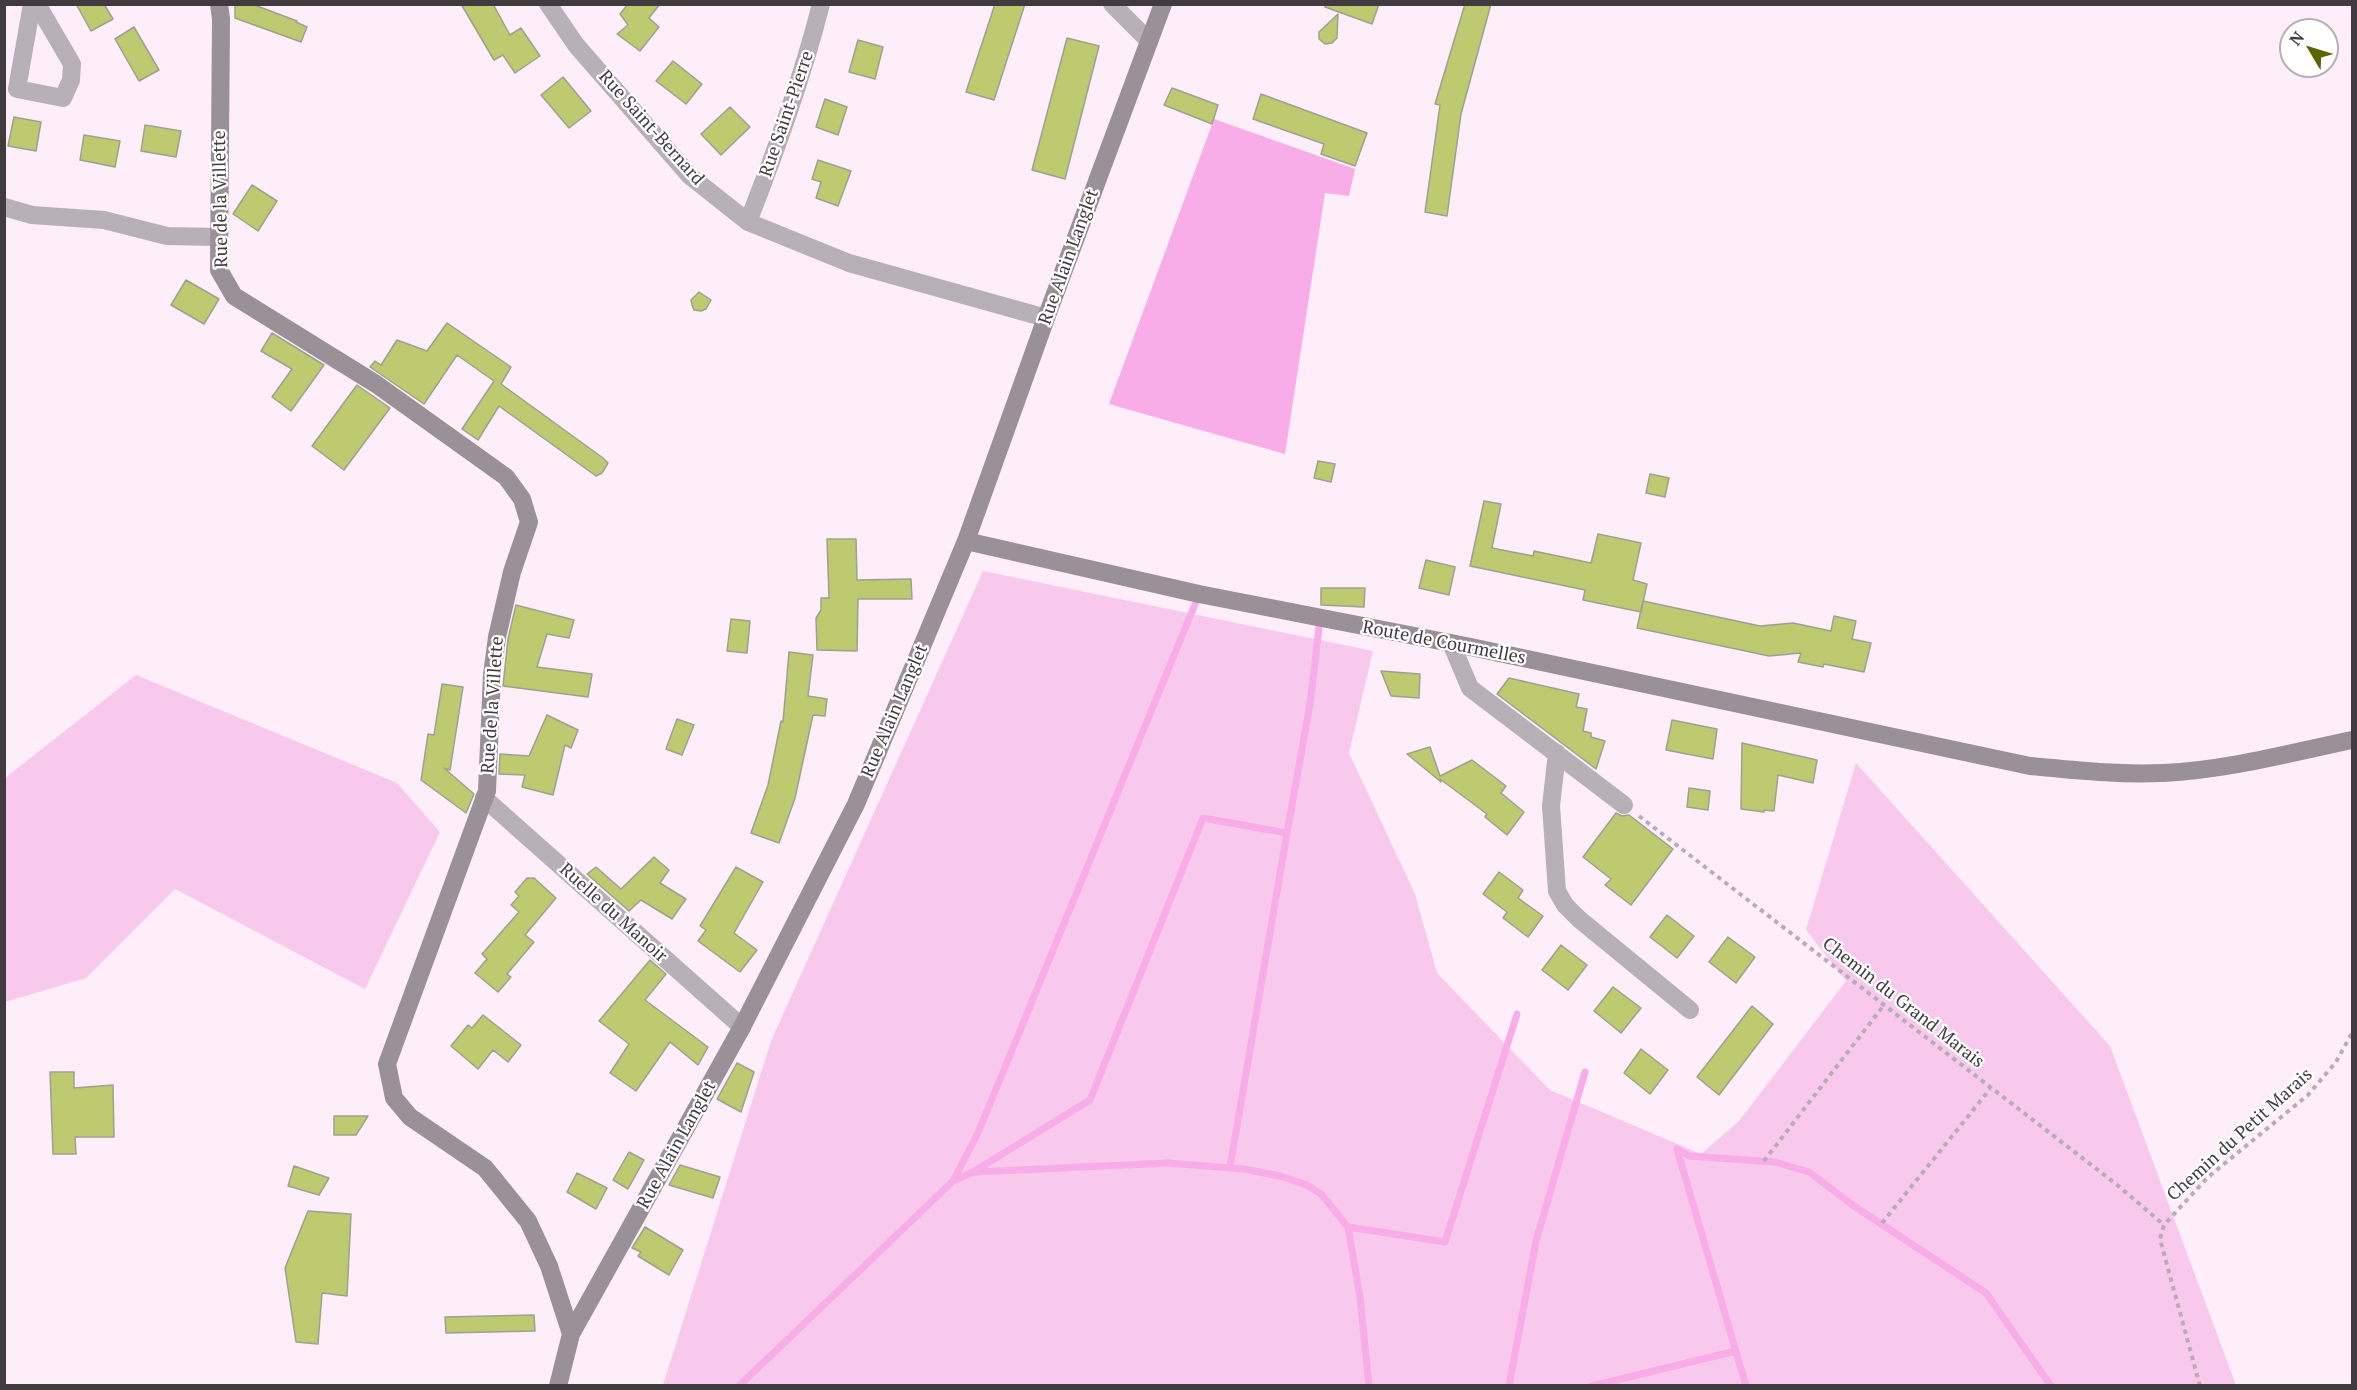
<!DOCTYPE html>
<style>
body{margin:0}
#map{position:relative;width:2357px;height:1390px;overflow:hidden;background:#feeefa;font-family:"PT Serif",serif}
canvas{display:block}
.frame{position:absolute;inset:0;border:6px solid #413b40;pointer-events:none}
.north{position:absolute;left:2279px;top:18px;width:60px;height:60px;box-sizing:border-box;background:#fff;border:2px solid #b3b1b3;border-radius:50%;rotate:308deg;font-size:16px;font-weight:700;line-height:24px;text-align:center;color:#413b40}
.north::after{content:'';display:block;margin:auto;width:21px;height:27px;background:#5b6403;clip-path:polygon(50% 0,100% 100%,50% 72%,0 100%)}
</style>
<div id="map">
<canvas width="2357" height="1390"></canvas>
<div class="frame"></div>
<div class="north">N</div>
</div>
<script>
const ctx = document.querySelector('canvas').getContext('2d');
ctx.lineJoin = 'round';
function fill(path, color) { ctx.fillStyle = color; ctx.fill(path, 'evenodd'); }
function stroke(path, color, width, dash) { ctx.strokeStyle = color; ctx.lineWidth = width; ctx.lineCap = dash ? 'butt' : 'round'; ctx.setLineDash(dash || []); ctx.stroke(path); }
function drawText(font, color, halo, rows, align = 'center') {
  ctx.font = font + ' "PT Serif",serif'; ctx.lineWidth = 4.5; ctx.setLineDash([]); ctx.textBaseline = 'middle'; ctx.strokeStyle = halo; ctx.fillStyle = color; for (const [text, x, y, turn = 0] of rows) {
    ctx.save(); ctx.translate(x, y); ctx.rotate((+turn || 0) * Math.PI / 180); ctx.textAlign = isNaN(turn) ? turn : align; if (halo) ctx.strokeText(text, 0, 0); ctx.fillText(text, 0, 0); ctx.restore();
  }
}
const green = new Path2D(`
 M983 571 1373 651 1349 753 1415 894 1437 973 1550 1090 1701 1154 1739 1121 1846 981 1806 930 1856 763 2110 1046 2236 1385H663L771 1041Z
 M136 675 397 783 440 832 365 989 175 889 86 978 5 1002V778Z`);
const water = new Path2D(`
 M1214 119 1355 169 1349 196 1325 193 1285 454 1109 404Z`);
const stream = new Path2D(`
 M1677 1149 1689 1156 1775 1162 1809 1172 1854 1206 1986 1293 2051 1386
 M1677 1149 1746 1386
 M1230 1167 1287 833
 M976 1172 1168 1163 1244 1169 1280 1176 1307 1185 1321 1194 1348 1227 1360 1297 1369 1386
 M953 1181 978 1133 1198 597
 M1348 1227 1445 1242 1517 1014
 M739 1386 953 1181 973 1172 1090 1100 1203 818 1287 833 1310 704 1320 619
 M1509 1386 1536 1241 1585 1072
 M1592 1386 1736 1351`);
const building = new Path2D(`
 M76 4H104L113 19 91 31Z
 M235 4H252L297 21 296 22 307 27 301 42 235 18Z
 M461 4H493L510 35 521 28 540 56 515 73 503 55 494 60Z
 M628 4H660L649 18 659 27 640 51 617 34 628 25 620 14Z
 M995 4H1025L994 100 966 92Z
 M1325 4H1379L1372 24 1325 7Z
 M1465 4H1491L1461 114 1447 216 1425 212 1440 105 1435 104Z
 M1338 14 1337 38 1332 43 1325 44 1319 39V32Z
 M134 27 159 70 139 81 115 39Z
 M1067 38 1099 46 1065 179 1032 170Z
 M858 40 883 47 875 79 849 72Z
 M673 61 702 84 686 104 656 81Z
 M563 77 591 111 569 128 541 95Z
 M1172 88 1218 105 1212 124 1164 105Z
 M1261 94 1367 133 1355 166 1321 154 1324 144 1253 119Z
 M825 99 847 107 838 135 816 127Z
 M730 107 750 127 721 155 701 134Z
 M14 117 41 122 36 151 8 146Z
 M145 125 181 131 176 157 141 151Z
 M84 135 120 141 115 167 80 160Z
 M818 160 851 171 838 206 816 198 821 182 812 179Z
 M252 185 277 201 258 231 233 214Z
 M186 280 219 299 204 324 171 305Z
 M699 292 711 300 706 309 701 311 694 310 692 305 691 300Z
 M447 323 511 367 501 384 603 458 608 463 602 473 596 476 499 406 478 440 462 429 494 381 457 355 424 404 370 367 375 361 381 365 397 340 427 351Z
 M272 333 324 365 291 411 272 397 292 369 261 351Z
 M357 385 390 408 344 470 312 446Z
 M1318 461 1335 464 1331 482 1314 478Z
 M1650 474 1669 478 1665 497 1646 493Z
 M1484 501 1501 504 1492 548 1533 556 1534 551 1591 563 1598 534 1641 543 1633 580 1647 584 1641 612 1583 600 1585 590 1470 566Z
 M827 539H856L857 580 911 579 912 599H858L857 651 817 650 816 618 821 610V598H829Z
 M1426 560 1455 567 1449 595 1419 588Z
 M1321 588H1365L1364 607 1321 605Z
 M1643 601 1760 626 1793 623 1831 631 1834 616 1856 621 1852 639 1871 643 1864 672 1824 664 1823 667 1798 662 1801 653 1769 656 1637 628Z
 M516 605 574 620 569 638 547 634 537 667 592 674 588 697 503 686 508 639Z
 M731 619 750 621 747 653 727 651Z
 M789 652 813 655 808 696 827 699 825 716 813 715 795 798 779 843 751 833 768 785 781 721 783 722Z
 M1381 671 1420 674 1419 698 1391 696Z
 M1509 678 1579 694 1576 707 1587 709 1583 731 1591 733V737L1605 741 1596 769 1497 694Z
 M442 684 463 687 450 770 444 768 474 794 466 813 421 780 428 734 434 735Z
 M547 715 578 730 571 748 565 745 553 795 522 787 525 775 499 774 500 754 529 756Z
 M677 719 694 725 682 755 666 749Z
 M1672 720 1717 729 1713 759 1666 750Z
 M1742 743 1817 760 1813 783 1778 775 1774 811 1764 810V812L1741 809Z
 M1430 747 1440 776 1472 760 1506 786 1501 793 1524 812 1507 835 1485 817 1487 814 1440 779 1441 782 1407 754Z
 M1689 788 1710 791 1708 810 1687 807Z
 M1616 813 1622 816 1629 815 1673 849 1631 905 1605 885 1611 879 1583 857Z
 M654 857 669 870 660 883 686 899 672 919 641 900 629 911 587 874 596 867 621 889Z
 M736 867 763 882 734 933 757 950 740 972 698 941 706 930 700 926Z
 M1499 872 1523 890 1518 898 1543 916 1528 937 1503 918 1507 912 1483 894Z
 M527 878H534L556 898 525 935 534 942 507 974 511 977 498 992 475 973 487 959 482 954 519 912 511 905 519 896 515 892Z
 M1667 915 1694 936 1677 958 1650 937Z
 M1728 937 1755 957 1736 983 1709 962Z
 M1561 945 1587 965 1568 990 1542 970Z
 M650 960 666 974 645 1000 708 1047 698 1065 670 1042 636 1091 610 1073 629 1044 599 1021Z
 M1613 987 1641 1008 1621 1033 1594 1011Z
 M1752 1006 1773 1024 1719 1095 1697 1077Z
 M483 1015 521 1045 508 1062 493 1050 478 1069 451 1046 468 1025 472 1028Z
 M1641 1049 1668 1070 1650 1094 1624 1073Z
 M737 1063 754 1072 741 1112 717 1099Z
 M50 1072H74V1088L113 1085 114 1137H75L76 1154H53Z
 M334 1116H368L356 1135H334Z
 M629 1152 644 1160 628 1189 613 1180Z
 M680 1165 720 1177 713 1198 669 1185Z
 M294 1166 329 1178 319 1195 288 1186Z
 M577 1173 607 1188 596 1209 567 1192Z
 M308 1211 351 1214 347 1296 322 1293 318 1344 296 1342 285 1268Z
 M645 1227 683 1250 669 1275 638 1256 641 1252 632 1248Z
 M534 1315 535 1331 446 1333 445 1317Z`);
const path = new Path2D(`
 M1639 816 2116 1184 2164 1225
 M1764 1161 1884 1005
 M1882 1223 1990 1089
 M2200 1386 2160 1239 2164 1225 2207 1178 2308 1095 2336 1062 2352 1033`);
const street = new Path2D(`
 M32 4 17 89 63 98 71 80 72 64 37 4
 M548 4 576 45 690 176 748 222 849 263 1046 318
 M1112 4 1149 41
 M4 207 32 215 104 220 167 236 218 237
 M748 222C776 150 802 79 821 4
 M1451 643 1470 688 1624 805
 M1557 753 1551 806 1557 891 1565 905 1579 919 1690 1010
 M484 798 742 1027`);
const secondary = new Path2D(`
 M219 4 221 19 219 270 234 296 376 384 506 477 522 499 529 522 512 572 497 637 492 675 487 791 387 1064 394 1098 410 1117 485 1168 528 1221 549 1266 571 1334
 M966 541 1199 594 1471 647 2030 766C2074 770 2118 775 2163 773 2227 770 2290 753 2352 740
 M558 1386 571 1334 742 1027 856 804 966 541 1046 318 1163 4`);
const streetNames = [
 ["Rue Saint-Pierre",787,114,-71],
 ["Rue Saint-Bernard",651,128,48],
 ["Rue de la Villette",221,199,-91],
 ["Rue Alain Langlet",1069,257,-70],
 ["Route de Courmelles",1444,643,11],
 ["Rue de la Villette",493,705,-86],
 ["Rue Alain Langlet",895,711,-67],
 ["Ruelle du Manoir",613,913,42],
 ["Chemin du Grand Marais",1903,1003,38],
 ["Chemin du Petit Marais",2240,1135,-42],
 ["Rue Alain Langlet",677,1145,-61]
];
fill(green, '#f8c8ed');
fill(water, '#f8ace8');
stroke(stream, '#f8ace8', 7);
fill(building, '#bdca6f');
stroke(building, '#9ea191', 1.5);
stroke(path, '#b9acb6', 4, [4.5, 4.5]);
stroke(street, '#b7b0b6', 18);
stroke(secondary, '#9a9097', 18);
drawText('18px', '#413b40', '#fff', streetNames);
</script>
